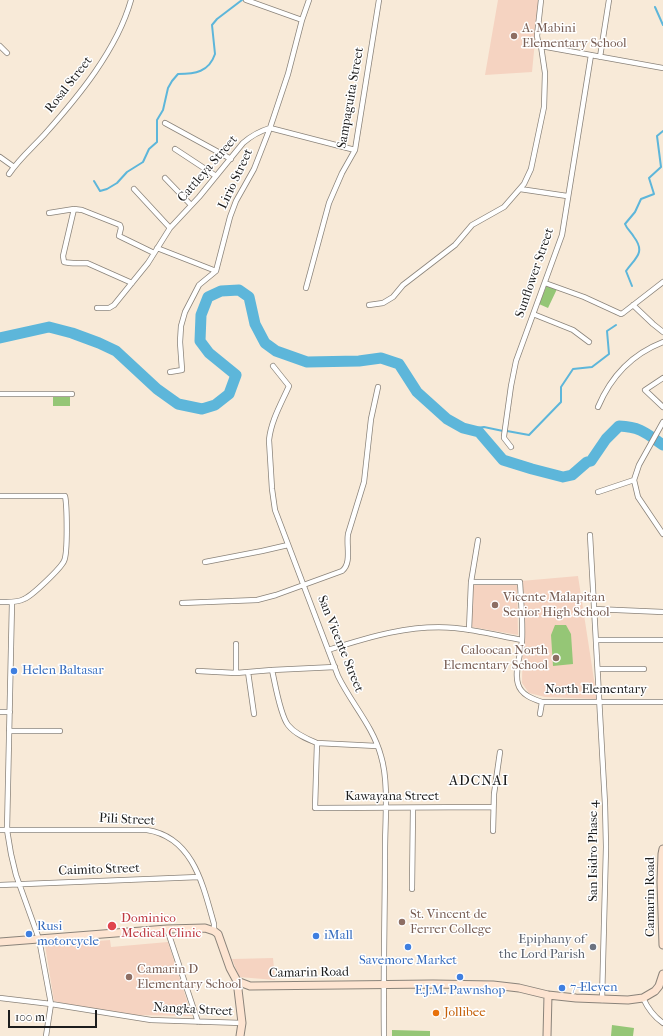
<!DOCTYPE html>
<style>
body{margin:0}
#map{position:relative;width:663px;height:1036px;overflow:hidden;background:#f8ead8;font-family:"IM FELL French Canon",serif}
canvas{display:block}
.scale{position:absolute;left:8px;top:1010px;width:89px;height:18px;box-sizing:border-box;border:2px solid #1c1c1c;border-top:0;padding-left:5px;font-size:12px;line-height:14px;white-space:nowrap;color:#1c1c1c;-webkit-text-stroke:3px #fff;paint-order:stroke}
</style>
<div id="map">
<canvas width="663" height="1036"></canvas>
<div class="scale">100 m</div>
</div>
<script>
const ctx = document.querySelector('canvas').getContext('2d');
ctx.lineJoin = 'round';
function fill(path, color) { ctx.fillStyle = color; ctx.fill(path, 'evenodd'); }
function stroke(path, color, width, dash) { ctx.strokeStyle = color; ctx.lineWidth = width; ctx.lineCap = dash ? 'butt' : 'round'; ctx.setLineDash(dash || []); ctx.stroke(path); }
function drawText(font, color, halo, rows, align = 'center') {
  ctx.font = font + ' "IM FELL French Canon",serif'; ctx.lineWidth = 3; ctx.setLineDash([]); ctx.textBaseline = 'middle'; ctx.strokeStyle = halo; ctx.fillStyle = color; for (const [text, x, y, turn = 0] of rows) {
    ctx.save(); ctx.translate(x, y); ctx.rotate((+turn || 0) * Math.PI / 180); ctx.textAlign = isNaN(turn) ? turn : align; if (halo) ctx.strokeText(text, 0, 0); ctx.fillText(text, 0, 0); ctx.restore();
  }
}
const built = new Path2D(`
 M498 0H539L532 72 485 75Z
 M578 576 597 699 545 697 529 693 522 683 523 634 521 581Z
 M517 581 518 635 472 627V583Z
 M110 940 111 947 168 942 192 1016 133 1015 80 1007 54 1001 45 945Z
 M273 958 275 980 239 977 232 959Z`);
const green = new Path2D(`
 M547 285 557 289 548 308 539 304Z
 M53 396H70V406H53Z
 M555 625H566L571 634 573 664 553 666 551 635Z
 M612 1025 634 1028 633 1036H611Z
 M392 1030 430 1031V1036H392Z`);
const stream = new Path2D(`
 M655 7 663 25
 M94 181 100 191 107 189 117 183 127 172 143 162 149 149 157 142V120L163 110 168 88 172 81 178 74C195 74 209 72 215 54L212 25 217 19 242 0
 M632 286 626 271C635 258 646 253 634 237 631 232 627 229 625 224L635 212 641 199 654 194 649 178 661 167 657 136 663 131
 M468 429 484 427 503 431
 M507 431 529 435 561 402V387L573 369 592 367 609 354 607 331 616 325`);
const river = new Path2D(`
 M0 338 49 327 72 333 99 343 116 351 157 389 178 404 202 409 215 405 229 394 236 375 209 353 200 341 201 315 208 297 221 291 239 290 249 297 255 324 265 343 276 351 307 362 359 361 381 358 399 364 417 392 447 419 463 428 479 432 503 460 532 469 563 477 572 475 587 462 591 461 606 439 619 426C641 427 646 433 663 445`);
const street = new Path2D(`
 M246 0 302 20
 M0 46 7 53
 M541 46 663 68
 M600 57 609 0
 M165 123 231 159
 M175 149 216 176
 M0 157 14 167
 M9 174C19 159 32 148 44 135 78 97 117 50 131 0
 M165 178 191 205
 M134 189 170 228
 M520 189 567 196
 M74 209 63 256 64 262C72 264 79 263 87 263L132 283
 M49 213 74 209 82 210 120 225 121 228 119 236 154 253
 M157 248 216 271
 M545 283 584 297 621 314 623 313 663 282
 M306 288 329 203 342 173 355 150 379 0
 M369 305 383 303 393 297 403 285 455 245 472 225 504 207 524 184 531 169 544 107 545 73 541 46 538 41 537 36 541 0
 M633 305 653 324 663 332
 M97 308H109L114 305 148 263 170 228 199 197 243 143C251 136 260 131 270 128L288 74 302 20 309 0
 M533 314 573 330 589 342
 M273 366 289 386C281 404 271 421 269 440L272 489 275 510 338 676C351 703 373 726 381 756 389 782 385 822 385 850 385 912 383 974 384 1036
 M170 372 182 370 180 342 181 326 185 312 199 285 216 271 230 217 236 201 254 169 270 128 355 150
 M663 378 645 390 663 407
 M0 394H72
 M598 407C611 376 632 354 663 342
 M663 422 639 465 634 480 638 497 663 534
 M511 447 504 438V436L511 386 516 361 562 235 591 55
 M598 492 634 480
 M0 496H65C67 505 68 553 64 561 61 568 32 596 24 599 17 603 8 602 0 602
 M590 535 605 804 606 847 602 1000
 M205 562 262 551 288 545
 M471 582H520C521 600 523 623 522 641 521 654 514 671 518 684 521 695 533 699 542 702H663
 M12 602 7 830 11 854 16 875 39 939 51 1004 46 1036
 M182 603 257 600 276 595 342 571C352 563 346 546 348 534L364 482 371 419 378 387
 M594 609 663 612
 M469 630 471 582 478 540
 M597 640H663
 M236 644V673
 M328 650C369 637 411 624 455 628 477 630 500 636 522 640
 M599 669H644
 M272 670C275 683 280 715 288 725 295 734 307 739 317 743L377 746
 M198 671 236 673 272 670 335 667
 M248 672 254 714
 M0 712H10
 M540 714 542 702
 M9 731H60
 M317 743 315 808 493 807
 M0 830H147C193 837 203 885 214 924V931
 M493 831 494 794 500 752
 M0 885 199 877
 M412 889 413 808
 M167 929 198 1022
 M0 998 51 1004 151 1020 242 1023
 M643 998C648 1009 653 1016 663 1023`);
const secondary = new Path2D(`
 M663 849 662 854 661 882 663 945
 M0 942 167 929 205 928 214 931 218 934 230 968 237 981 250 986 433 984 493 985 519 988 548 995 576 998 628 1000 643 998 655 991 659 986 663 974
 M237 981 242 1023 240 1036
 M547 1036 548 995`);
const markers = [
 [514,36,4,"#8d6e63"],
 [495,605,4,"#8d6e63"],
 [556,658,4,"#8d6e63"],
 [14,671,4,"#3f7fe0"],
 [402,922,4,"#8d6e63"],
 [112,926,5,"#e0444e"],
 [29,934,4,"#3f7fe0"],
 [316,936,4,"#3f7fe0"],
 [408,947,4,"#3f7fe0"],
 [593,947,4,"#6b7280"],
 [129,977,4,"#8d6e63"],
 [460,977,4,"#3f7fe0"],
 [562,988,4,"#3f7fe0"],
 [436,1013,4,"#e8710a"]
];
const educationNames = [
 ["A. Mabini",522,29],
 ["Elementary School",522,44],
 ["Vicente Malapitan",503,598],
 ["Senior High School",503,613],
 ["Caloocan North",548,651,"right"],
 ["Elementary School",548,666,"right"],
 ["St. Vincent de",410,915],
 ["Ferrer College",410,930],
 ["Camarin D",137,970],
 ["Elementary School",137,985]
];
const streetNames = [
 ["Rosal Street",69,85,-52],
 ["Sampaguita Street",351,98,-80],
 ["Cattleya Street",208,169,-49],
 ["Lirio Street",236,179,-65],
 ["Sunflower Street",535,273,-71],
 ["San Vicente Street",340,644,68],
 ["North Elementary",596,690],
 ["Kawayana Street",392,797],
 ["Pili Street",127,820,3],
 ["San Isidro Phase 4",594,851,-90],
 ["Caimito Street",99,870,-2],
 ["Camarin Road",651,897,-90],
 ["Camarin Road",309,973,-1],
 ["Nangka Street",193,1010,3]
];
const shopNames = [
 ["Helen Baltasar",22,671],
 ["Rusi",37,927],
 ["motorcycle",37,942],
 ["iMall",324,936],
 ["Savemore Market",408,961,"center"],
 ["7-Eleven",570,988],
 ["E.J.M. Pawnshop",460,991,"center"]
];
const healthNames = [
 ["Dominico",121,919],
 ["Medical Clinic",121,934]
];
const worshipNames = [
 ["Epiphany of",585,940],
 ["the Lord Parish",585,955]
];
const foodNames = [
 ["Jollibee",444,1013]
];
const neighbourhoodNames = [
 ["ADCNAI",479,782]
];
fill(built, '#f5d3c1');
fill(green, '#95c676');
stroke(stream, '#5db6da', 2);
stroke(river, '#5db6da', 11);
stroke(street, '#8a837a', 6);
stroke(secondary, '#8a837a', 9);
stroke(street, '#fff', 4.5);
stroke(secondary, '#fde4d1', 7);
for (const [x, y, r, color] of markers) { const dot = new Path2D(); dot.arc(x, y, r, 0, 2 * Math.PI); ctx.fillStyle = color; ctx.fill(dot); stroke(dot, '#fff', 1.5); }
drawText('13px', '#785e54', '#fff', educationNames, 'left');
drawText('13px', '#1c1c1c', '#fff', streetNames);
drawText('13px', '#366cbe', '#fff', shopNames, 'left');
drawText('13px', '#be3a42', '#fff', healthNames, 'left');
drawText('13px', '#5b616d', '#fff', worshipNames, 'right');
drawText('13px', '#c56008', '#fff', foodNames, 'left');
ctx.letterSpacing = '1px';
drawText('14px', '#1c1c1c', '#fff', neighbourhoodNames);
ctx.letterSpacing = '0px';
</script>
